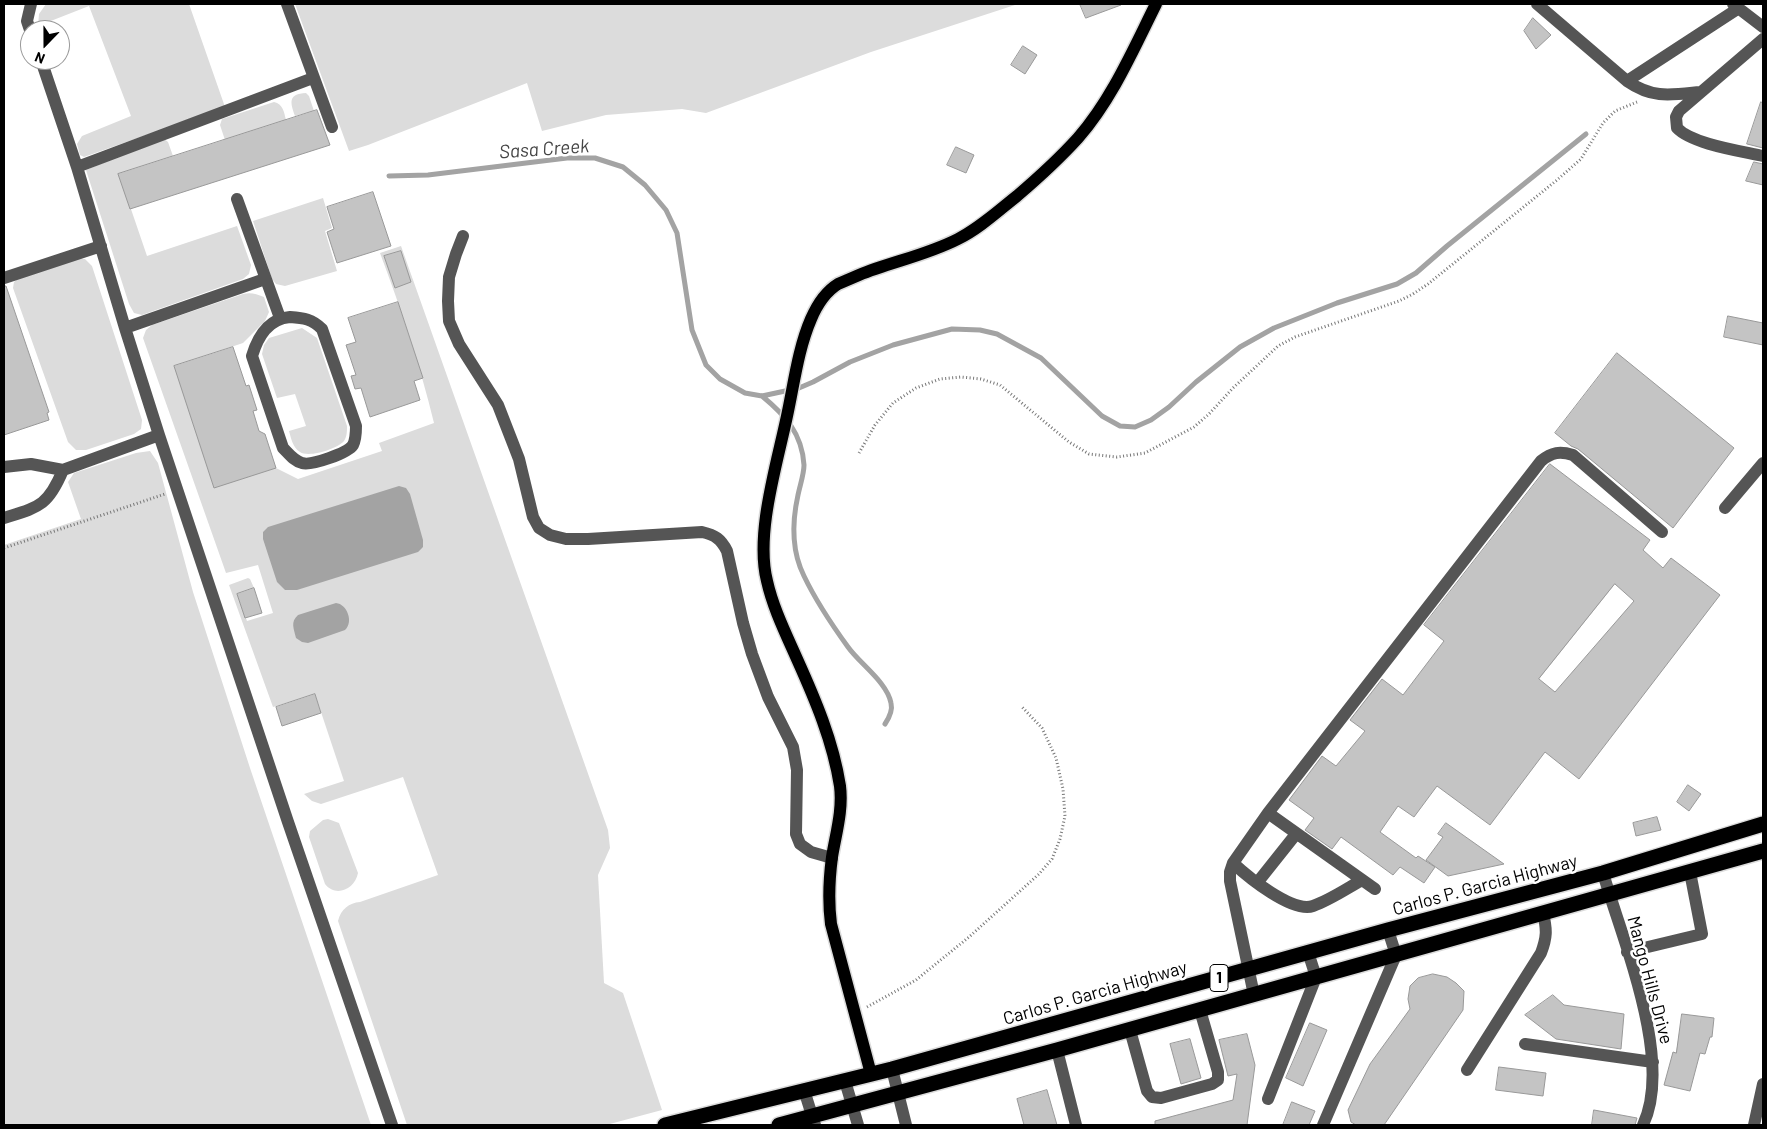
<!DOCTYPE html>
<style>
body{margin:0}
#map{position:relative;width:1767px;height:1129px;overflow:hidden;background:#fff;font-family:Barlow,sans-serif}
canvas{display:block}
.frame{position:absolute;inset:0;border:5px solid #000;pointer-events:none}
.north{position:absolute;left:20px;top:20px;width:50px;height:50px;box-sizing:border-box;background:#fff;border:1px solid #999;border-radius:50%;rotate:202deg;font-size:14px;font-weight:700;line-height:20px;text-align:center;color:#000}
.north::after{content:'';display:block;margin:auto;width:18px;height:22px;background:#000;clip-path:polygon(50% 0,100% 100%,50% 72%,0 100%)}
</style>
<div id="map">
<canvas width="1767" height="1129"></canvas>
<div class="frame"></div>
<div class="north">N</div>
</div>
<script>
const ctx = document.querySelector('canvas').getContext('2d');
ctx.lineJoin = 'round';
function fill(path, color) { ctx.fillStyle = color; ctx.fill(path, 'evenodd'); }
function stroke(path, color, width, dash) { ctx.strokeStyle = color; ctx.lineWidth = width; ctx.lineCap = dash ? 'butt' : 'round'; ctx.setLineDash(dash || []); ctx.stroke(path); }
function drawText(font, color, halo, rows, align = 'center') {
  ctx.font = font + ' Barlow,sans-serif'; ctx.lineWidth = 5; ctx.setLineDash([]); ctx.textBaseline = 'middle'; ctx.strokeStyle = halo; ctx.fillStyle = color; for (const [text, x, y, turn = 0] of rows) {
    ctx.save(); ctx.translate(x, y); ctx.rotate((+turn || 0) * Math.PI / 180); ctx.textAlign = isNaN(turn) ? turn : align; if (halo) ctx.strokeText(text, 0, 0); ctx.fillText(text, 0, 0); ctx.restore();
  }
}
const green = new Path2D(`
 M46 4H189L225 107 84 157 80 155 77 144 82 136 131 116 89 6 38 26 39 14Z
 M295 4H1018L871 52 706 113 682 109 606 115 542 131 527 83 368 145 349 151Z
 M306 93 309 96 314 111 295 116C290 102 288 94 306 93Z
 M274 102C283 104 284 112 286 120L225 140 220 125 222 119Z
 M163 138 168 142 173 156 119 174 147 256 237 226 251 265 249 274 243 279 142 315 134 313 129 304 86 170Z
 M323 198 332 228 325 231 337 271 285 286 276 284 272 279 253 221Z
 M401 246 608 830 610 848 598 875 604 983 623 993 662 1110 606 1125H407L338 921C341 909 349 903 360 902L438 875 403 777 321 804 312 801 304 794 344 781 315 694 273 707 229 585 248 578 250 579 254 588 237 594 247 621 273 613 258 565 226 573 143 338 146 330 152 325 243 294C251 292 256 294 264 297L269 312 265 321 243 343 174 366 276 468 298 479 382 451 379 443 434 423C420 365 401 309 380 253Z
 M74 258 85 259 92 266 142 420 141 429 134 434 86 450H76L68 442 13 288 14 282 19 277Z
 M302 328 317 338 347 426C347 432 347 436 344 441 337 449 309 458 300 452 293 448 291 438 289 431L306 426 295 394 277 398 262 354 264 345 269 338Z
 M150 451 158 463 193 592 250 768 371 1125H4V545L81 519 68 482 74 473 136 453Z
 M328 819 339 823 358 873C355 889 336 898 325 884L309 837 310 831 323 820Z`);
const water = new Path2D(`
 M399 486 406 488 410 494 423 540V547L418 552 297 590H285L277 582 263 539V532L268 527Z
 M336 603C347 604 354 622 345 630L308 643 302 642 296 638C294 629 290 622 298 615Z`);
const stream = new Path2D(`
 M389 176 428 175 567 158H595L623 167 645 185 666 210 677 233 692 330 706 365 720 379 745 393 762 396 799 388 813 382 850 362 893 345 952 329 980 330 997 334 1041 358 1102 416 1120 426 1135 427 1151 420 1169 407 1196 382 1240 347 1274 328 1337 303 1397 284 1416 273 1447 246 1586 134
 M762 396C785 415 802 433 804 465 804 474 800 485 798 495 792 522 791 550 804 576 816 601 832 625 848 647 860 664 887 682 891 703 893 711 889 718 885 724`);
const building = new Path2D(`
 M1080 4H1121V5L1086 18Z
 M1533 18 1551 35 1536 49 1524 31Z
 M1023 46 1037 55 1025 74 1011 65Z
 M1761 102 1763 103V148L1747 144Z
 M317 110 330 145 130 209 118 174Z
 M956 147 974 155 966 173 947 165Z
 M1754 162 1763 164V185L1746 181Z
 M373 192 391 246 337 263 327 232 334 229 327 207Z
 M401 251 411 282 395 288 384 256Z
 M4 286H6L49 412 47 413 49 420 4 435Z
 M398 302 423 378 414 381 420 400 370 417 361 388 355 389 351 376 356 375 346 345 356 342 348 318Z
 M1728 316 1763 323V345L1724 337Z
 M233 347 246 386 249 385 257 410 253 411 259 431 265 434 276 468 214 488 174 366Z
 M1617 353 1734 448 1673 528 1578 449 1571 446 1555 433Z
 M1550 464 1650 540 1643 550 1663 568 1671 558 1720 595 1579 779 1545 752 1490 825 1437 786 1414 817 1398 806 1380 832 1416 858 1418 856 1435 867 1424 883 1400 867 1393 875 1341 837 1332 849 1305 830 1314 818 1289 800 1322 756 1336 766 1365 731 1350 720 1382 679 1403 695 1444 641 1424 625ZM1615 584 1634 601 1555 692 1539 679Z
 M254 588 262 613 245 618 237 594Z
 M315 694 321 713 282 726 276 707Z
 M1688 785 1701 794 1689 811 1677 802Z
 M1657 817 1661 830 1636 836 1633 823Z
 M1446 823 1504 864 1448 876 1426 860 1443 837 1438 834Z
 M1433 974 1447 977 1456 983 1464 991 1463 1010 1384 1125H1356L1351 1122 1348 1110 1370 1064 1410 1009 1408 999 1410 986 1418 978Z
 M1553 995 1564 1005 1624 1014 1621 1049 1556 1039 1525 1015Z
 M1682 1014 1714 1018 1712 1037H1710L1705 1054 1700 1053 1690 1091 1664 1085 1673 1052 1676 1053Z
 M1310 1023 1327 1030 1303 1086 1286 1078Z
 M1247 1034 1255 1065 1247 1125H1155V1121L1233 1100 1237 1074 1228 1076 1219 1040Z
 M1190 1039 1201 1078 1181 1084 1170 1044Z
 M1499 1067 1546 1073 1543 1096 1496 1090Z
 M1047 1090 1057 1125H1024L1017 1099Z
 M1292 1102 1315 1111 1309 1125H1283Z
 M1594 1110 1637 1118 1635 1125H1592Z`);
const path = new Path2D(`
 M859 453 875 425 893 403 916 388 940 379 961 377 981 379 1000 385 1069 442 1089 454 1117 457 1145 453 1194 427 1209 414 1233 388 1278 346 1295 337 1399 301 1413 294 1428 284 1557 180 1581 159 1603 123 1615 111 1637 102
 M4 548 165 494
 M867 1007 916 980 969 937 1039 874 1052 859 1060 839 1065 816 1063 789 1056 758 1042 728 1022 707`);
const minor = new Path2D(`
 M287 4 332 127
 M1537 4 1627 81C1653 99 1671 95 1700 92
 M1733 4 1763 27
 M30 30 27 21 31 4
 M1763 39 1679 111 1676 117 1677 128C1692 144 1741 151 1763 156
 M41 60 77 167 125 328 159 435 288 822 392 1125
 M1627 81 1739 8
 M77 167 313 78
 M237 199 280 318
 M463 236 456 254 449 277 448 301 449 321 459 344 498 405 519 459 533 517 539 528 550 535 566 539H588L702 532C715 535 721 539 727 551L743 623 752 654 768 697 793 747 797 770 796 834 800 844 811 852 832 858
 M4 278 101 246
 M290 317C304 318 312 319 322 329L356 426C356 432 356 439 353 445 348 453 311 466 302 463 294 461 289 454 283 448L252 356C258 336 268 319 290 317Z
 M125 328 265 279
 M4 467 31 464 63 470 159 435
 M1725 508 1763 463
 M4 518C39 507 48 506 63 470
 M1268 813 1375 889
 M1233 863C1248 877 1292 913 1313 906 1330 900 1346 889 1362 880
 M1603 873C1622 939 1674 1060 1643 1125
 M1257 883 1296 834
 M1627 952 1702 934 1690 872
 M1254 995 1230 881V872L1233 863 1268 813 1541 461C1552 452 1560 451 1573 455L1662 532
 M1130 1030 1147 1091 1152 1097 1161 1098 1212 1084 1218 1080V1072L1200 1010
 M1525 1044 1653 1062
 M1057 1050 1076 1125
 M892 1069 906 1125
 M1467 1070 1541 953C1547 937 1547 930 1543 913
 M845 1081 858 1125
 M804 1090 815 1125
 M1268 1099 1316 977 1308 952
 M1323 1125 1396 955 1388 930
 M1754 1125 1763 1084`);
const major = new Path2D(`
 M871 1074 831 924C828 901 829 880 832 857 836 833 843 810 840 786 833 741 815 699 797 659 786 634 773 608 767 581 755 534 777 464 787 416 794 384 798 349 811 319 817 305 825 292 838 284 845 281 852 278 859 275 891 262 927 255 958 239 980 228 998 211 1017 196 1038 178 1059 159 1078 138 1112 99 1133 50 1156 4`);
const highway = new Path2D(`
 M665 1125 892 1069 1388 930 1603 873 1763 824
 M779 1125 1057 1050 1763 851`);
const shields = [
 [1219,978,18]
];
const shieldNames = [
 ["1",1219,978]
];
const streetNames = [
 ["Carlos P. Garcia Highway",1485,885,-15],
 ["Mango Hills Drive",1650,980,75],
 ["Carlos P. Garcia Highway",1095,993,-16]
];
const waterNames = [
 ["Sasa Creek",544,149,-4]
];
fill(green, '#dcdcdc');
fill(water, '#a3a3a3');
stroke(stream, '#a3a3a3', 5);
fill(building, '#c4c4c4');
stroke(building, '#999', 1);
stroke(major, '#dbdbdb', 15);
stroke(highway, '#dbdbdb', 18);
stroke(path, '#777', 3, [1, 2.5]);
stroke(minor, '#555', 12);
stroke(major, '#000', 12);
stroke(highway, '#000', 15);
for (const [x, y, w] of shields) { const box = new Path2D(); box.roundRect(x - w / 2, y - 13.5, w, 27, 4); ctx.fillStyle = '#fff'; ctx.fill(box); stroke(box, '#000', 1); }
drawText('bold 16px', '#000', null, shieldNames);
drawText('18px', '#000', '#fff', streetNames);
drawText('italic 19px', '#444', '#fff', waterNames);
</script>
